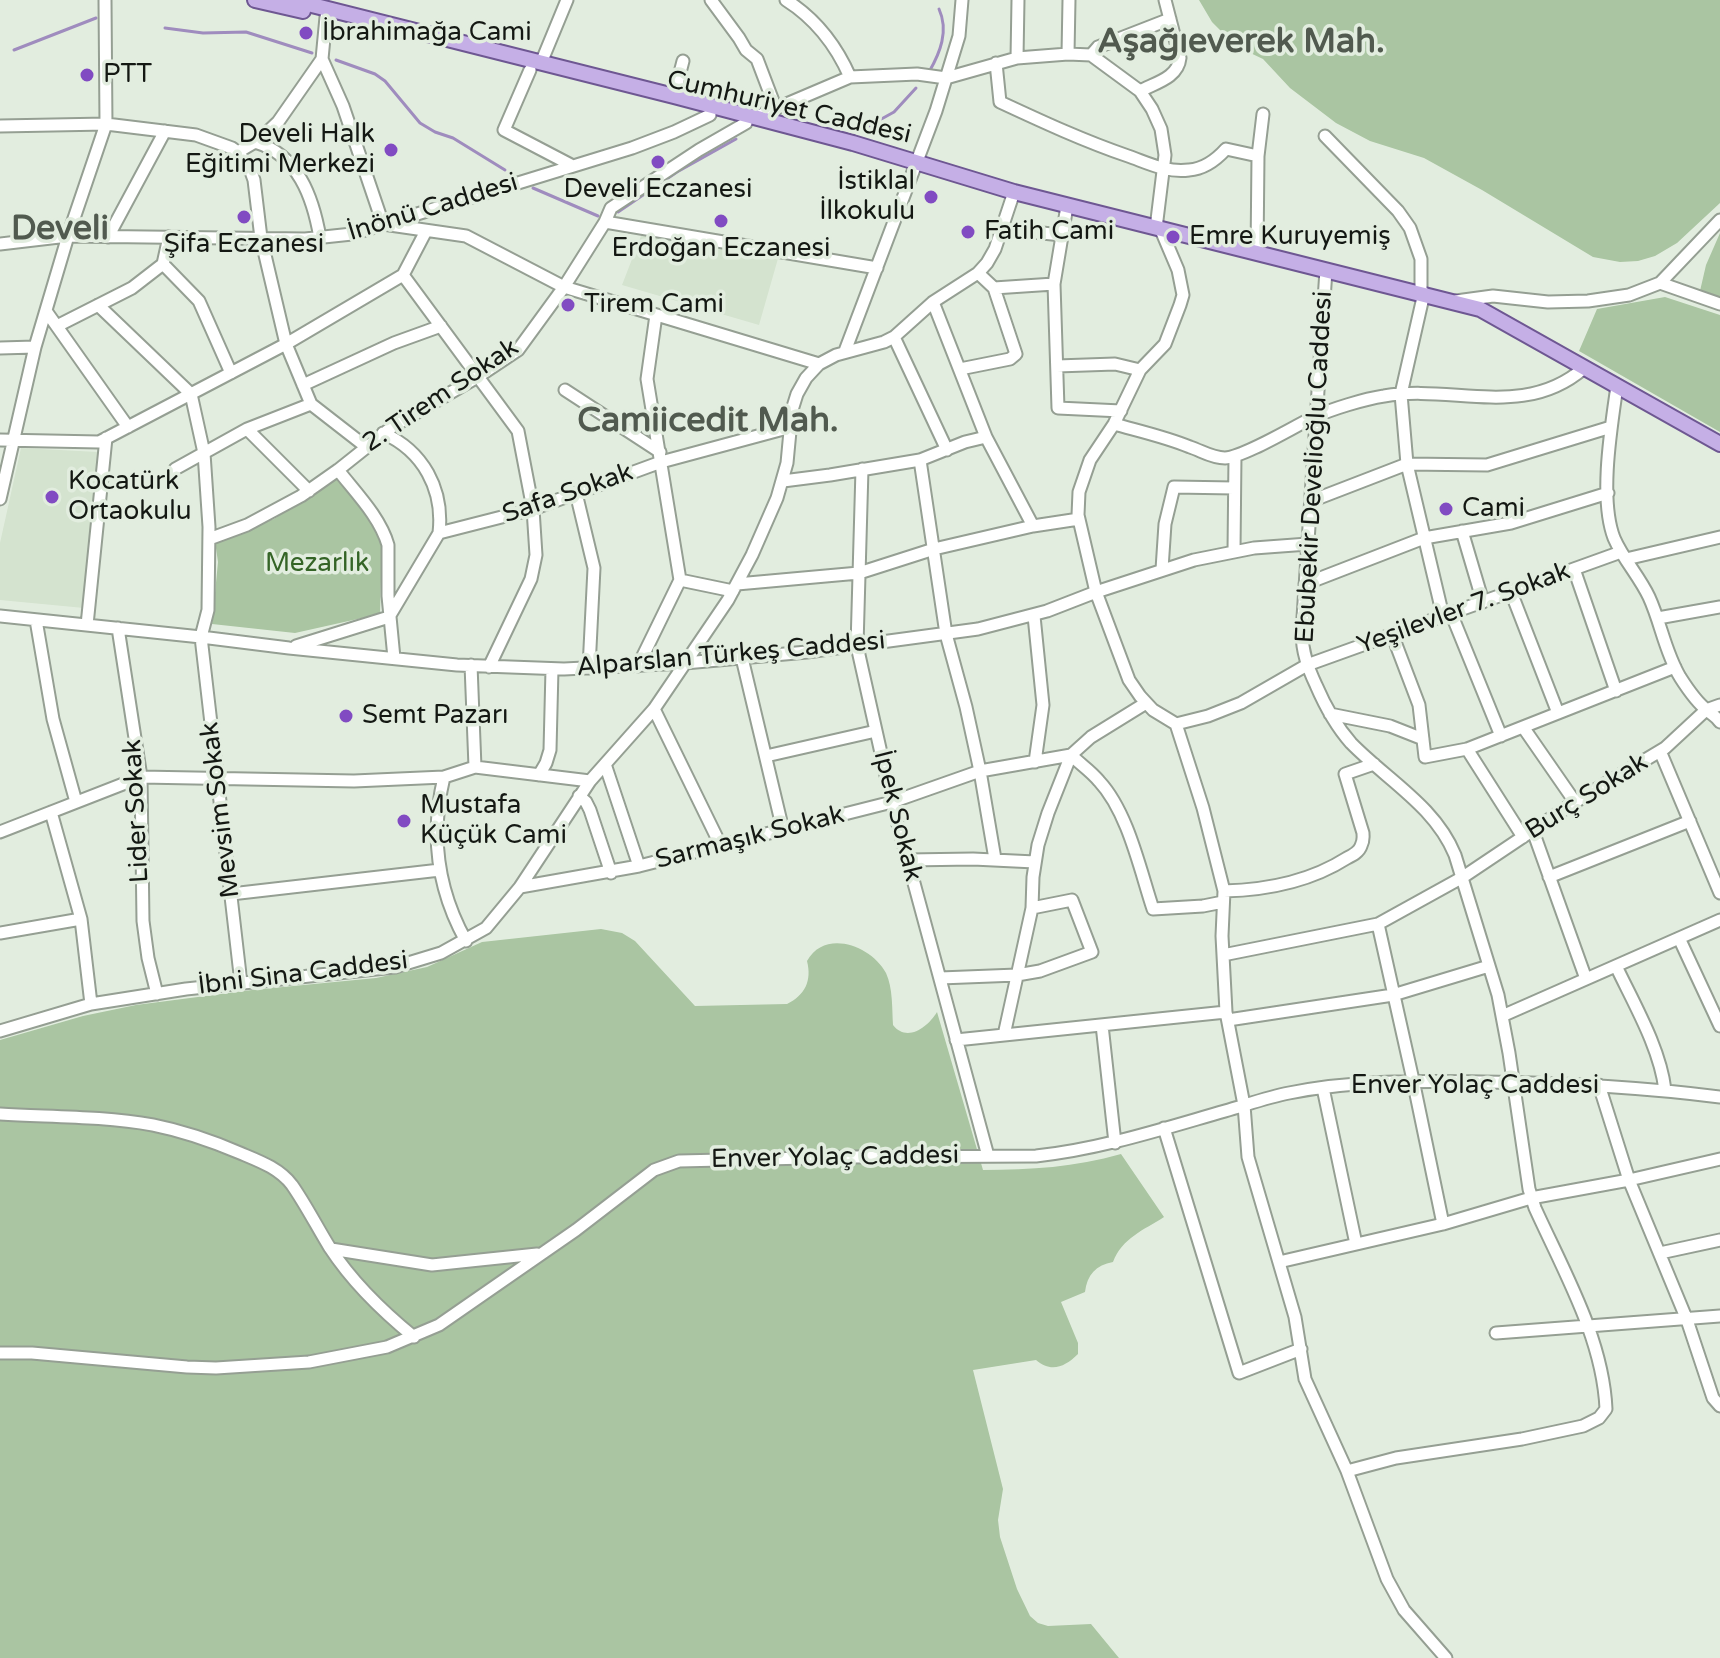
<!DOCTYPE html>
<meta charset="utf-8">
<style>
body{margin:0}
canvas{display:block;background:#e2eddf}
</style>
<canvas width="1720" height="1658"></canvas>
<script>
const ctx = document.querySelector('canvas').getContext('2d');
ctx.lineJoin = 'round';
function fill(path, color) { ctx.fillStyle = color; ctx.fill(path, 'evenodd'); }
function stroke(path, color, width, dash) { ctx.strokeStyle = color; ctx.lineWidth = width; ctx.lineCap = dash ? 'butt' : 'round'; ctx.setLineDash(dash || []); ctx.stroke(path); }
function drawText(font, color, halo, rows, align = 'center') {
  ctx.font = font + ' "Varela Round",sans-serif'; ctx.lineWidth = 7; ctx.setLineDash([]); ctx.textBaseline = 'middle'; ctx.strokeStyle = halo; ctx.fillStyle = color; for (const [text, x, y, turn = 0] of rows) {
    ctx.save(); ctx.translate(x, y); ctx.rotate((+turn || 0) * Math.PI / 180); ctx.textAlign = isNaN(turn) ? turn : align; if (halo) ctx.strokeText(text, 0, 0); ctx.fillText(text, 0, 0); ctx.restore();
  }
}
const built = new Path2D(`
 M646 223 781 248 759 325 622 285Z
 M21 448 98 452 84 608 0 600V543Z`);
const green = new Path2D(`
 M1199 0H1720V203L1677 243 1655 256 1638 261 1620 262 1593 257 1482 190 1424 158 1370 141 1336 123 1290 88 1263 59 1244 50 1227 37 1212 22Z
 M1720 233V298L1700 291 1706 265Z
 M1665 297 1720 315V432L1579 351 1597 309Z
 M336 477 376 527 382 543 380 614 295 633 212 624 218 562 215 541 274 519Z
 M601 929 622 933 635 941 695 1006 787 1004C805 995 812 981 807 961 825 928 872 946 886 973 893 988 892 1009 893 1025 907 1043 928 1027 937 1012L983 1170C1031 1170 1075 1167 1121 1154L1164 1217C1144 1230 1122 1238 1113 1262 1096 1265 1087 1275 1085 1292L1061 1302 1078 1343V1354C1065 1367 1051 1373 1036 1360L973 1370 1003 1489 998 1520 1000 1537 1017 1589 1030 1616 1038 1623 1048 1626 1091 1624 1119 1658H0V1040L83 1016 136 1005 252 990 376 978 427 967 482 942Z`);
const stream = new Path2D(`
 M165 28 203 33 246 32 312 53
 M14 50 96 18
 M336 60 375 74 385 81 420 123 435 132 453 138 505 170
 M929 72C940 53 949 31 939 9
 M858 132 894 112 916 88
 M533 188 598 216
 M618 212 677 172 736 139`);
const minor = new Path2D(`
 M711 0 739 38 746 50 757 59 776 109
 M786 0C816 19 836 45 850 77
 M1068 54 1069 0
 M1091 55 1098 47 1170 19
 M1017 58 1018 0
 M322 59 343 106 383 224 466 236 564 287 819 364
 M541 63 567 0
 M996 63 1000 102C1043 122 1084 141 1128 156 1148 163 1167 173 1189 170 1204 169 1216 160 1226 149L1258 156
 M530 70 504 130 571 165
 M1140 91C1155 83 1178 78 1180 58L1165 0
 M674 96 683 61
 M756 117 850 77 917 74 946 78 1017 58 1068 54 1091 55 1140 91 1152 109 1161 129 1165 155 1156 228
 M0 126 106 124 196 135 232 148 238 152 250 169 254 180 261 238 286 344 311 404 365 446
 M1325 136 1398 211 1410 228 1421 259V293
 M255 142C298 155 313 197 320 238
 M238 152 260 139 278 122 322 59 326 17
 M1067 206 1054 284 1058 408 1121 411
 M605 222 877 268
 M1002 229 1062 235
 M1161 230 1178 270 1183 295 1180 305 1165 344 1140 370 1114 424 1090 460 1079 492 1078 515 1096 592 1129 680 1140 696 1153 710 1176 724 1203 808 1224 891 1222 936 1226 1012 1244 1105 1248 1157 1295 1317 1305 1379 1347 1471 1387 1579 1404 1610 1446 1658
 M108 237 165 131
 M0 244 68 236 305 239 352 234 632 148 674 132 710 115
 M1257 253 1258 156 1263 114
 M163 264 199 301 231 373
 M1326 270 1302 632C1302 652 1308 668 1316 685 1325 706 1336 726 1351 743 1387 780 1435 806 1455 855L1498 995 1509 1053 1529 1189 1535 1208C1564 1272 1603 1339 1606 1409L1599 1418 1583 1426 1522 1439 1396 1458 1347 1471
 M403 275 518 431 533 509 536 555 531 579 489 667
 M1660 283 1720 304
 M994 288 1054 284
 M1424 293 1401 394 1407 464 1443 616
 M1456 301 1493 296 1548 302 1588 301 1629 295 1660 283 1720 220
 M933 302 986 437 1033 526
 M98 305 191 394 204 453 209 527 208 610 201 637 241 983
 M46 311 128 427
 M57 326 132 288 163 264 169 237
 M894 337 947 450
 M0 348 35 347
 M845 351 936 111 959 36 962 0
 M1057 366 1115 364 1140 370
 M960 369 1010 359 1016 354 994 288 978 273
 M303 385 394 343 441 326
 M1617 386C1611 428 1599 499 1614 538 1623 559 1639 576 1649 597 1661 623 1665 652 1680 677 1687 688 1696 702 1707 710 1712 715 1716 716 1720 722
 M565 390 660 452
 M1114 424C1139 431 1166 437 1190 447 1202 451 1212 458 1225 458 1244 457 1293 427 1314 417 1332 409 1364 399 1384 396 1453 384 1524 420 1584 368
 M247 429 309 491
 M383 433C423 451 444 489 439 533
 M0 440 99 442 286 344 403 275 426 231
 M920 460 946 634 966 707 980 771 995 859
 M175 469 247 429 311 404
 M862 469 857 646 892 802 988 1156
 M338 470C356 493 380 517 388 545V596L394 658
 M783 481 830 475 920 460 965 442 986 437
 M576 493 594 568 589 668
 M0 499 35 347 68 236 106 124 105 0
 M1311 501 1407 464 1487 465 1611 427
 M1462 531 1483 602
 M209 539 247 525 301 496 338 470 392 427 479 376 518 350 564 287 605 222 611 208 699 150 746 123
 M1234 551 1235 456
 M1626 559 1720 537
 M1162 569 1165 524 1174 487 1234 488
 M1574 569 1616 691
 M680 580 733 591
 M737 584 859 573 934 549 1033 526 1079 519
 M1305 584 1424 538 1511 523 1608 493
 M1511 592 1558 713
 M1451 613 1501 736
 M0 616 201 637 289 648 457 665 564 669 685 663 807 652 978 629 1047 611 1096 592 1194 560 1254 548 1308 544
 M1034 616 1043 705 1035 762
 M1658 618 1720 607
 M36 620 53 719 76 802
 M87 625 106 438
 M118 628 141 777 143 921 148 958 157 994
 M1392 634 1419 705 1425 757 1467 749 1675 667
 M296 646 389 617 439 533 533 509 661 462 791 427
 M742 658 783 830
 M471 665 475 767
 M638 666 680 580 647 379 656 315
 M654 709 721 846
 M1330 714 1390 726 1423 739
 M1176 724 1208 716 1241 703 1307 665 1621 552
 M1523 727 1575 802
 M1467 749 1523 837
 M1660 751 1720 893
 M766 756 876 731
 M605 764 639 866
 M539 775 546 763 550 750 552 669
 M444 777C430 835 437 889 466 941
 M579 796 586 802 590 810 611 873
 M51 812 81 919 91 1004
 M1533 831 1586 979
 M0 832 141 777 354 781 444 777 475 767 590 781
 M908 860 973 859 1035 862
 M1549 877 1690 821
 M520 887 639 866 892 802 980 771 1071 755C1080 764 1091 771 1099 781 1128 812 1140 870 1153 909L1203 906 1223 902
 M1224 891C1267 890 1311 881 1347 858 1353 855 1359 852 1361 846 1364 840 1363 838 1363 833L1345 774 1374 764
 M231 894 440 870
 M0 933 81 919
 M1679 938 1720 1026
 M1223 955 1378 924
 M1616 966C1634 1004 1660 1048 1665 1090
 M940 978 1017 975 1040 971 1092 952 1072 900 1032 908
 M1502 1016 1720 920
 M1228 1020 1393 995 1489 966
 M1102 1025 1115 1143
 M0 1031 91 1004 186 989 395 967 441 953 486 928 520 887 590 781 654 709 728 600 752 555 777 498 787 463 792 410 797 394 806 378 819 364 836 355 884 342 894 337 933 302 978 273 987 263 995 249 1014 192
 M1004 1035 1032 908 1033 877 1038 845 1048 813 1071 755 1091 737 1146 703
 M956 1040 1226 1012
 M1599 1085 1629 1180 1687 1320 1713 1398 1720 1406
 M1323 1088 1356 1244
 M0 1114C50 1117 103 1116 153 1125 183 1131 212 1141 240 1153 259 1161 279 1168 292 1185 306 1205 317 1227 330 1248 353 1283 382 1311 414 1337
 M1164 1128 1239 1373 1301 1349
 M1443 1224 1413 1080 1378 924 1463 877 1575 802 1665 748 1706 710 1720 705
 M331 1249 432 1265 537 1254
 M1660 1253 1720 1240
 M1279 1262 1443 1224 1531 1198 1629 1180 1720 1159
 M1496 1333 1720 1316
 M0 1353H32L187 1367 216 1368 309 1362 387 1347 439 1325 576 1230 654 1170 679 1161 851 1157 1036 1156C1101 1149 1162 1129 1225 1111 1246 1105 1268 1097 1289 1093 1353 1080 1418 1081 1483 1082 1563 1083 1641 1087 1720 1097`);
const major = new Path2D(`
 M255 0 303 11
 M292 0 674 96 853 143 1014 192 1480 309 1720 444`);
const markers = [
 [306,33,8,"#814bc2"],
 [87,75,8,"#814bc2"],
 [391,150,8,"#814bc2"],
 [658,162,8,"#814bc2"],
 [931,197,8,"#814bc2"],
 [244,217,8,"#814bc2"],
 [721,221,8,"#814bc2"],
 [968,232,8,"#814bc2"],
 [1173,237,8,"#814bc2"],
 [568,305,8,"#814bc2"],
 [52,497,8,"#814bc2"],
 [1446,509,8,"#814bc2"],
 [346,716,8,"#814bc2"],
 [404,821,8,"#814bc2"]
];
const poiNames = [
 ["İbrahimağa Cami",322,33],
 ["PTT",103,75],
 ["Develi Halk",375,135,"right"],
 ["Eğitimi Merkezi",375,165,"right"],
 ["İstiklal",915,182,"right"],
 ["İlkokulu",915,212,"right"],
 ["Develi Eczanesi",658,190,"center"],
 ["Fatih Cami",984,232],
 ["Emre Kuruyemiş",1189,237],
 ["Şifa Eczanesi",244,245,"center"],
 ["Erdoğan Eczanesi",721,249,"center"],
 ["Tirem Cami",584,305],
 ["Kocatürk",68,482],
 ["Ortaokulu",68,512],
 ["Cami",1462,509],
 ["Semt Pazarı",362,716],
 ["Mustafa",420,806],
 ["Küçük Cami",420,836]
];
const streetNames = [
 ["Cumhuriyet Caddesi",789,108,13],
 ["İnönü Caddesi",433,208,-17],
 ["2. Tirem Sokak",441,396,-34],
 ["Ebubekir Develioğlu Caddesi",1315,467,-87],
 ["Safa Sokak",568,494,-19],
 ["Yeşilevler 7. Sokak",1464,609,-20],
 ["Alparslan Türkeş Caddesi",731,655,-5],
 ["Burç Sokak",1587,797,-32],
 ["Mevsim Sokak",221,810,-97],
 ["Lider Sokak",137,811,-93],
 ["İpek Sokak",897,816,76],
 ["Sarmaşık Sokak",750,838,-14],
 ["İbni Sina Caddesi",303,974,-7],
 ["Enver Yolaç Caddesi",1475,1086],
 ["Enver Yolaç Caddesi",835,1158,-1]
];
const parkNames = [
 ["Mezarlık",317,564]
];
const districtNames = [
 ["Aşağıeverek Mah.",1241,43],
 ["Develi",60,230],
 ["Camiicedit Mah.",708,422]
];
fill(built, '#d4e3cf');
fill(green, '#aac5a2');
stroke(stream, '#9f8cbe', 3);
stroke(minor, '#959f93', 15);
stroke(major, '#6e5792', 18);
stroke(minor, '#fff', 11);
stroke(major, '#c5afe6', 14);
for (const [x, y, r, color] of markers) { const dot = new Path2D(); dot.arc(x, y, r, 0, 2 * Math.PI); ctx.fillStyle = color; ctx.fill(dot); stroke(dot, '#e2eddf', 3); }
drawText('26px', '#141813', '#e2eddf', poiNames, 'left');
drawText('26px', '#141813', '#e2eddf', streetNames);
drawText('26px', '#346426', '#e2eddf', parkNames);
drawText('bold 34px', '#515a4f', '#e2eddf', districtNames);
</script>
